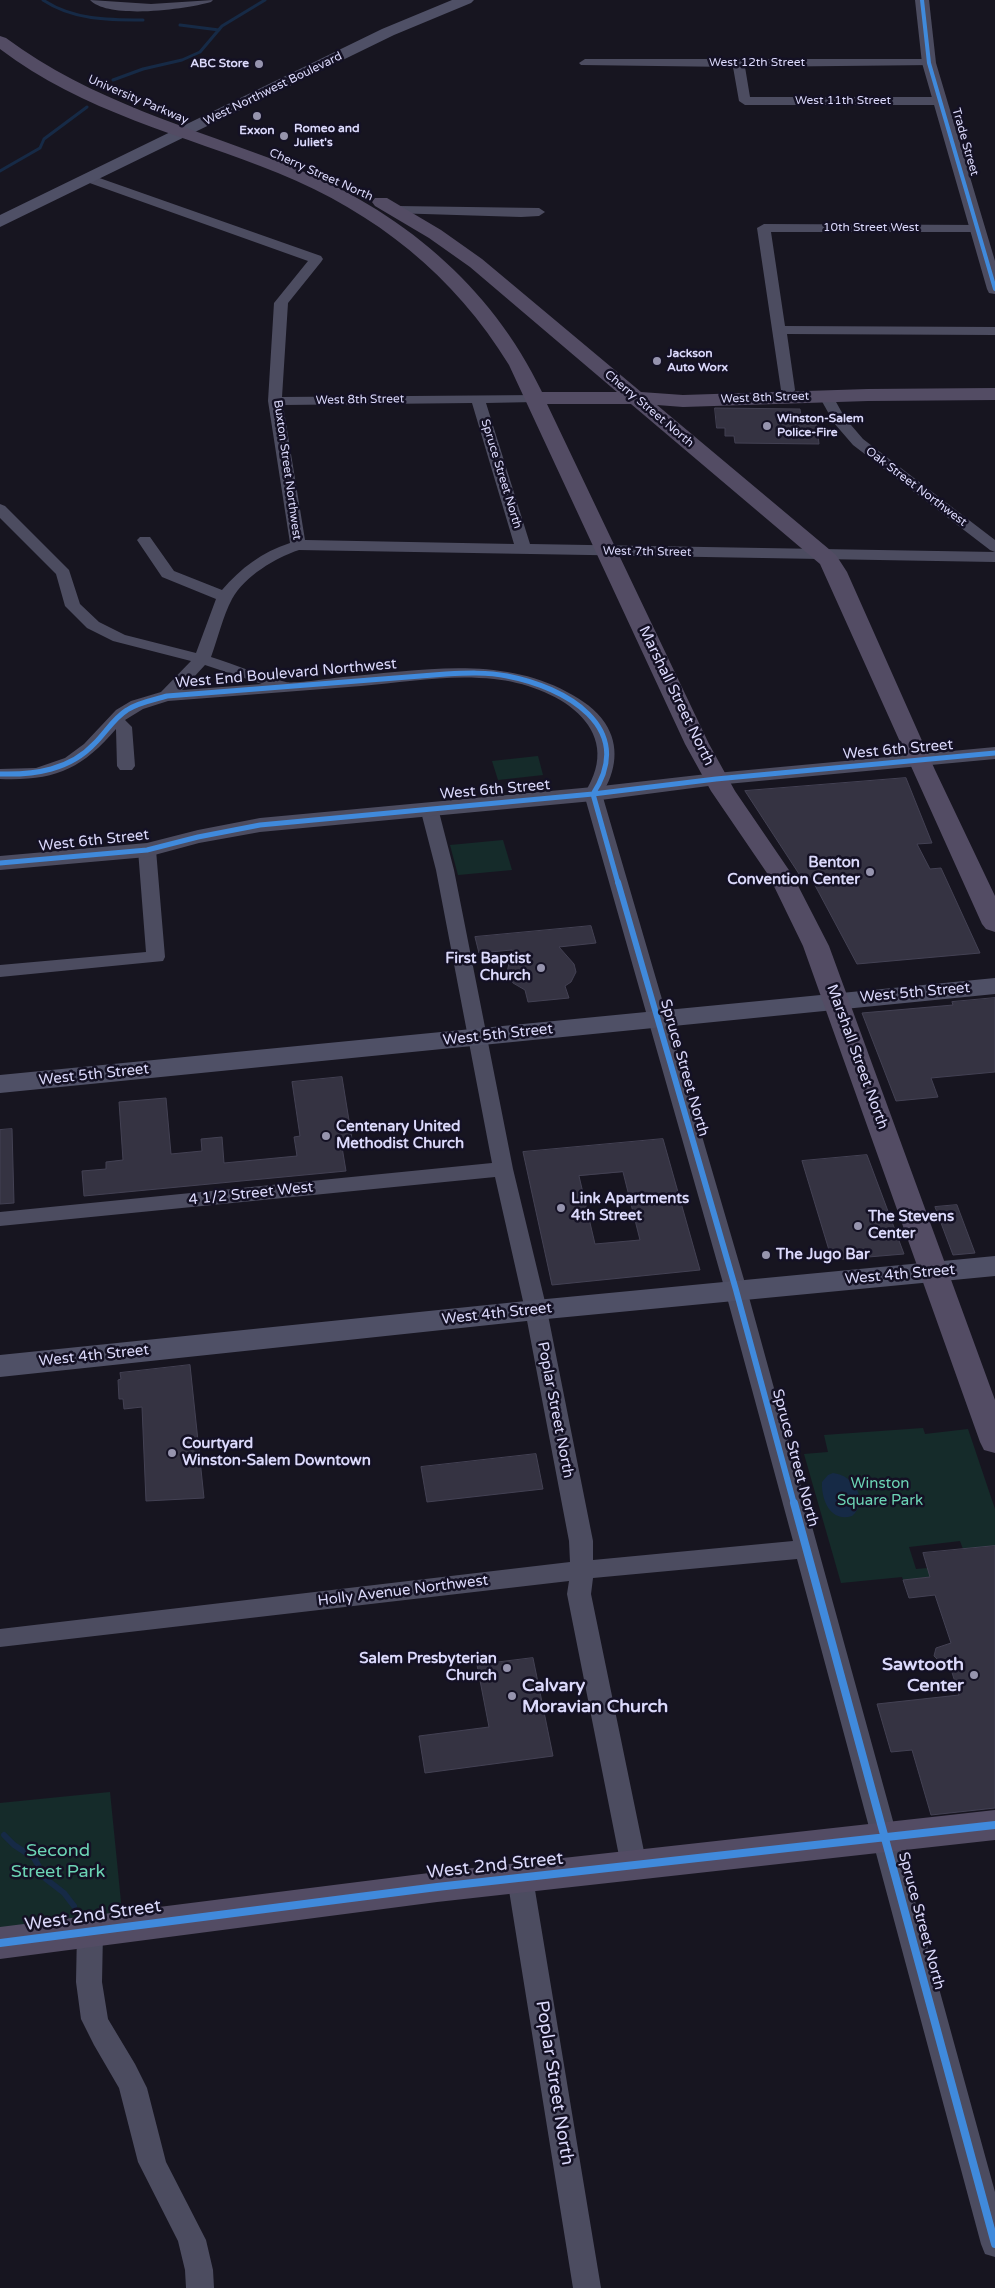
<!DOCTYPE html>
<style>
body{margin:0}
canvas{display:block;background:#171520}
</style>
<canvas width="995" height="2288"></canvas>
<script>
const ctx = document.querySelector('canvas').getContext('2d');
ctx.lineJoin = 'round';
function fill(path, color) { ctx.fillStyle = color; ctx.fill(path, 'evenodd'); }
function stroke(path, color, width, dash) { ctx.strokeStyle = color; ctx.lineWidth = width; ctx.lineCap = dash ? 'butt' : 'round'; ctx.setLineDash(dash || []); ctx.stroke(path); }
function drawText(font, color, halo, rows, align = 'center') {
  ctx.font = font + ' "Varela Round",sans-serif'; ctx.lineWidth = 5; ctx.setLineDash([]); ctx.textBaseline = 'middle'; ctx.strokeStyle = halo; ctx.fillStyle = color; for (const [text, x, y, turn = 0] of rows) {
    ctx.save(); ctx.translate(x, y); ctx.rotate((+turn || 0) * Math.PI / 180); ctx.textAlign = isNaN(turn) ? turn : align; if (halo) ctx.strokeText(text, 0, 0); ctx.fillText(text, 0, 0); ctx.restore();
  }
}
const green = new Path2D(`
 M538 756 543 775 498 780 492 761Z
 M503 840 512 870 458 875 450 845Z
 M923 1428 925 1434 968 1429 995 1509V1546L963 1549 960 1541 909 1547 916 1569 928 1568 931 1577 903 1580 902 1577 841 1583 804 1454 828 1452 824 1435Z
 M110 1792 122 1912 0 1928V1803Z`);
const water = new Path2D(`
 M833 1473C853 1475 870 1500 852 1516 830 1523 821 1499 822 1482L828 1475Z`);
const streamFar1 = new Path2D(`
 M43 0C73 20 108 20 143 20
 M180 25 219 30
 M113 80 143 69 182 60 200 52 222 26 265 0
 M0 171 40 148 44 139 87 107`);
const stream = new Path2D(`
 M4 1835 14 1845 34 1858 46 1879 64 1893 74 1906`);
const building = new Path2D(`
 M715 408 800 409 801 416H809L810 425H817L819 444 735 443 734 436H725V428H717Z
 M906 778 932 843 917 844 930 869 941 868 980 953 857 964 810 876 801 877 745 791Z
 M591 926 596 943 559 947 574 964 576 972 571 982 565 986 569 998 528 1002 525 990 513 983 507 972 512 950 479 953 475 937Z
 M995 998V1072L931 1078 938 1097 896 1101 862 1013 953 1005 952 1002Z
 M342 1077 352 1139 341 1141 346 1171 84 1196 82 1171 106 1169V1162L123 1160 119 1102 166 1098 171 1154 202 1151 201 1139 222 1137 224 1163 297 1156 294 1137 300 1136 292 1082Z
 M12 1129 14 1203 0 1204V1130Z
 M663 1139 700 1270 552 1285 523 1152ZM623 1172 640 1240 595 1244 579 1176Z
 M867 1155 904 1254 832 1260 802 1161Z
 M957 1205 975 1253 953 1255 935 1207Z
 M190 1365 204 1498 146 1501 142 1407 124 1409 123 1399H119L118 1380 121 1379 120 1373Z
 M536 1454 543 1489 427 1502 421 1467Z
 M995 1546V1808L931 1815 912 1750 891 1752 877 1704 959 1695 950 1666 940 1662 934 1656 936 1648 951 1643 935 1595 909 1598 903 1580 930 1577 923 1553Z
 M533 1658 553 1756 425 1773 419 1736 489 1727 477 1665Z`);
const minor = new Path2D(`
 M90 0 151 4 213 0 211 2C187 9 109 20 90 0Z
 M585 59H929L935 63 933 65 745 67 750 97H941L947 101 941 105H745L739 101 733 67 581 65 579 63Z
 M88 174 321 256 323 259 321 262 288 303 282 397 540 395 542 398 535 402 486 403 530 544 995 552V562L299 550C275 558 245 576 232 599 223 616 218 638 211 657 235 664 263 677 286 682 295 684 332 678 343 677 418 671 498 655 567 692 582 700 596 709 605 723 620 746 616 771 602 794L747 1290 995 2192V2257L985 2254 981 2244 797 1559 593 1578 591 1594 647 1866 643 1874 634 1877 625 1874 621 1866 567 1594 569 1581 0 1647V1629L570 1562 569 1541 525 1310 495 1177 0 1226V1212L492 1163 436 870 420 808 423 804H435L438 808 454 870 513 1169 547 1310 593 1541V1560L793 1541 725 1290 584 794C629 726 553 685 494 679 450 674 405 682 361 686 297 691 233 696 168 701L143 709 125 720 132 727 135 766 132 770H120L117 766 116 729C81 770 54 781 0 779V769L36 768 65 758 84 744 116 710 131 701 161 692 191 661 113 641 87 628 65 606 56 574 0 518V504L5 506 69 570 80 604 99 622 125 635 196 653 216 599 162 577 137 540 140 537H150L174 571 222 590C241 568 262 552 290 543L268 401 274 303 308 261 84 181 82 178ZM472 403 514 544 305 540 283 405ZM205 665 262 684 182 690Z
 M397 206 539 208 545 212 539 216 521 217 392 213 391 210 392 207Z
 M764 224 983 225 985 228 978 232H771L785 326 995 327V335L787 334 795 390 793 393H783L781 390 757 228Z
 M826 392 831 393 845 418 863 439 995 540V552L990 550 853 445 834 423 819 396Z
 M147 845 153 846 156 850 165 957 163 961 0 977V965L146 952 138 850 141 846Z
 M520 1867 529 1870 533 1878 601 2288H573L507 1878 511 1870Z
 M90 1921 99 1924 103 1932 102 1982 108 2019 135 2064 147 2088 166 2162 206 2240 213 2270 214 2288H186L185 2270 178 2241 138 2162 119 2088 94 2045 81 2019 76 1982 77 1932 81 1924Z`);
const tertiary = new Path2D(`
 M915 0H929L936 63 995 261V294L989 293 987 289 922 63Z
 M995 747V759L716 785 593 801 260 832 199 843 147 857 0 870V856L147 843 198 830 260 818 593 787 716 773Z`);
const secondary = new Path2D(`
 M452 0H474L471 3 394 35 0 227V215L382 29Z
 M995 978V994L0 1093V1075Z
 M995 1256V1276L536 1320 0 1377V1355L536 1300Z`);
const primary = new Path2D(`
 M0 36 6 38C92 102 191 127 290 166 399 209 491 285 542 392H617L470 267 429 238 375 206 372 202 375 198H387L441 230 482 259 641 392 683 395 868 389 995 388V400L868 401 683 407 657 405 836 555 847 572 935 770 995 896V932L986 929 982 924 820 564 631 404H547L709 744 735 791 793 876 829 946 995 1400V1453L984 1450 980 1442 803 946 769 876 711 791 685 744 509 365C454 275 376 213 278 173 184 135 82 112 0 49Z
 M995 1810V1840L437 1902 0 1959V1927L437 1872Z`);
const cyclewayFar3 = new Path2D(`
 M922 0 929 63 995 289`);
const cyclewayFar2 = new Path2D(`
 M0 774C35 775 70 770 95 743 106 732 114 718 127 710 139 702 154 700 167 696L446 674C466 673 487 672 507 676 565 687 637 727 593 794L618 883
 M0 863 147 850 198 837 260 825 593 794 716 779 995 753`);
const cyclewayFar1 = new Path2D(`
 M618 882 736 1290 794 1504`);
const cycleway = new Path2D(`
 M794 1503 995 2244
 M0 1943 437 1887 995 1825`);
const markers = [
 [259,64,5,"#9694ae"],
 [257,116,5,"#9694ae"],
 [284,136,5,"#9694ae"],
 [657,361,5,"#9694ae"],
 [767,426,5,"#9694ae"],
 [870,872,5,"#9694ae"],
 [541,968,5,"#9694ae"],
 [326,1136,5,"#9694ae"],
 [561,1208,5,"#9694ae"],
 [858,1226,5,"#9694ae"],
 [766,1255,5,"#9694ae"],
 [172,1453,5,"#9694ae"],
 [507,1668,5,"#9694ae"],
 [974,1675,5,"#9694ae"],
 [512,1696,5,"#9694ae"]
];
const farStreetnames = [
 ["West 12th Street",757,63],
 ["West Northwest Boulevard",273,89,-26],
 ["University Parkway",138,100,23],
 ["West 11th Street",843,101],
 ["Trade Street",965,142,74],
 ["Cherry Street North",321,175,24],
 ["10th Street West",871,228],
 ["West 8th Street",765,398,-2],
 ["West 8th Street",360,400,-1],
 ["Cherry Street North",649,409,40],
 ["Buxton Street Northwest",287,470,82],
 ["Spruce Street North",501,474,73],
 ["Oak Street Northwest",916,487,37],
 ["West 7th Street",647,552,1]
];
const farPoinames = [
 ["ABC Store",249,64,"right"],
 ["Romeo and",294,129],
 ["Juliet's",294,143],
 ["Exxon",257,131,"center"],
 ["Jackson",667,354],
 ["Auto Worx",667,368],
 ["Winston-Salem",777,419],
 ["Police-Fire",777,433]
];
const streetNames = [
 ["West End Boulevard Northwest",286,674,-5],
 ["Marshall Street North",676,696,64],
 ["West 6th Street",898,750,-5],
 ["West 6th Street",495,790,-5],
 ["West 6th Street",94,841,-6],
 ["West 5th Street",915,993,-5],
 ["West 5th Street",498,1035,-6],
 ["Marshall Street North",857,1057,70],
 ["Spruce Street North",684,1068,74],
 ["West 5th Street",94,1075,-6],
 ["4 1/2 Street West",251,1194,-6],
 ["West 4th Street",900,1275,-5],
 ["West 4th Street",497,1314,-6],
 ["West 4th Street",94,1356,-6],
 ["Poplar Street North",555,1410,79],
 ["Spruce Street North",795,1458,75],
 ["Holly Avenue Northwest",403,1591,-7],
 ["Spruce Street North",921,1921,75]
];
const poiNames = [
 ["Benton",860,863,"right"],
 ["Convention Center",860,880,"right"],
 ["First Baptist",531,959,"right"],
 ["Church",531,976,"right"],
 ["Centenary United",336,1127],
 ["Methodist Church",336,1144],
 ["Link Apartments",571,1199],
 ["4th Street",571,1216],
 ["The Stevens",868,1217],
 ["Center",868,1234],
 ["The Jugo Bar",776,1255],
 ["Courtyard",182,1444],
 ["Winston-Salem Downtown",182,1461],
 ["Salem Presbyterian",497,1659,"right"],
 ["Church",497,1676,"right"]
];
const parkNames = [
 ["Winston",880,1484],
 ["Square Park",880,1501]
];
const nearPoinames = [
 ["Sawtooth",964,1665],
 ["Center",964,1686],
 ["Calvary",522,1686,"left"],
 ["Moravian Church",522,1707,"left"]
];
const nearParknames = [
 ["Second",58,1851],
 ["Street Park",58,1872]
];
const nearStreetnames = [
 ["West 2nd Street",495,1866,-6],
 ["West 2nd Street",93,1916,-8],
 ["Poplar Street North",554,2083,81]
];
fill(green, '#152b2a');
fill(water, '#162a46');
stroke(streamFar1, '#162a46', 3);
stroke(stream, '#162a46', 6);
fill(building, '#353342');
stroke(building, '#434153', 1);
fill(minor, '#4c4c60');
fill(tertiary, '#4c4c60');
fill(secondary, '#4f5066');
fill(primary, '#534c64');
stroke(cyclewayFar3, '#408adc', 4);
stroke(cyclewayFar2, '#408adc', 5);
stroke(cyclewayFar1, '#408adc', 6);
stroke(cycleway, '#408adc', 8);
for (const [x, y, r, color] of markers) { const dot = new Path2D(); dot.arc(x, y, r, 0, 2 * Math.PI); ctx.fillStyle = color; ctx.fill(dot); stroke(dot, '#141124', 2); }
drawText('12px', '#dbd9fb', '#141124', farStreetnames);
drawText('bold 12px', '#dbd9fb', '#141124', farPoinames, 'left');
drawText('15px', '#dbd9fb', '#141124', streetNames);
drawText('bold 15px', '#dbd9fb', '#141124', poiNames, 'left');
drawText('15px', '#6cd4b5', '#141124', parkNames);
drawText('bold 18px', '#dbd9fb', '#141124', nearPoinames, 'right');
drawText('18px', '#6cd4b5', '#141124', nearParknames);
drawText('18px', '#dbd9fb', '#141124', nearStreetnames);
</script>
